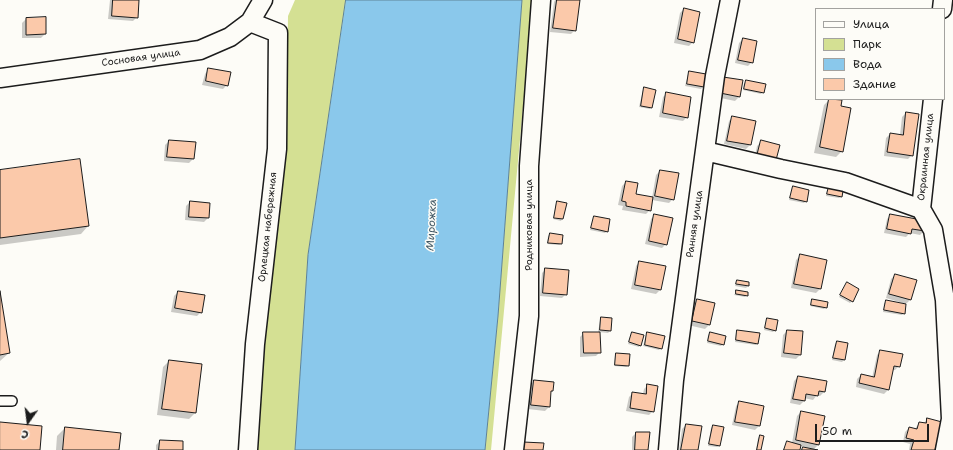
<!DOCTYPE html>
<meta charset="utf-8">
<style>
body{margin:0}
#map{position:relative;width:953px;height:450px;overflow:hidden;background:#fdfcf7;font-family:"Shantell Sans",sans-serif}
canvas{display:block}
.legend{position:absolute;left:815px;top:8px;width:130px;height:92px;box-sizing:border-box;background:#fdfcf7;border:1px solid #a3a29f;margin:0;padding:5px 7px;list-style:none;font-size:12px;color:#1c1c1c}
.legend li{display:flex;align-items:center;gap:8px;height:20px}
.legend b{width:20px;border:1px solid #a3a29f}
.north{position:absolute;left:8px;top:402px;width:40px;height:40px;-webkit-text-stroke:3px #fdfcf7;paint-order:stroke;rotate:194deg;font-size:11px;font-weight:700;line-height:16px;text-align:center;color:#1c1c1c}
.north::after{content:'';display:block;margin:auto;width:14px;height:18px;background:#1c1c1c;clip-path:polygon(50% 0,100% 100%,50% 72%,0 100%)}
.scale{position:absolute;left:815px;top:424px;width:114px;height:18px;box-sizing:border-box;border:2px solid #1c1c1c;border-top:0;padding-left:5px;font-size:12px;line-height:14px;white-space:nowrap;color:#1c1c1c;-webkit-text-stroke:3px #fdfcf7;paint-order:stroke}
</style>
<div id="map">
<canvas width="953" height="450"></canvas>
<ul class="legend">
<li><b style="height:5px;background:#fdfcf7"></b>Улица</li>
<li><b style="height:11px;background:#d4e093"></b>Парк</li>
<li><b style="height:11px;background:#8ac8eb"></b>Вода</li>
<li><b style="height:11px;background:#fbc9aa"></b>Здание</li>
</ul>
<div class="north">С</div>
<div class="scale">50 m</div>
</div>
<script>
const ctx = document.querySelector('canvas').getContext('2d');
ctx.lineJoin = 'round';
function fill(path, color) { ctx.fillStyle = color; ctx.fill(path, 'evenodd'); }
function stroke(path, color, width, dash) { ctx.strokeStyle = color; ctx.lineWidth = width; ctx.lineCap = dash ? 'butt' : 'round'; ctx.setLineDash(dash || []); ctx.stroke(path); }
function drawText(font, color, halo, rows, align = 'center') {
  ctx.font = font + ' "Shantell Sans",sans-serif'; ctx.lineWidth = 3; ctx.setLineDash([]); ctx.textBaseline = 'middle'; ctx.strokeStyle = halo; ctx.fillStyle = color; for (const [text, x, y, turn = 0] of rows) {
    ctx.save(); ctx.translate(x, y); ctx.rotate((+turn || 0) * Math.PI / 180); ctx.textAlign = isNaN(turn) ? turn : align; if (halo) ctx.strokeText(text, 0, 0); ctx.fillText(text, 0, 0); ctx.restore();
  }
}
const green = new Path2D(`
 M295 0H346L308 255 295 450H253L287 95 288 16Z
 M522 0H533L491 450H485L498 316Z`);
const water = new Path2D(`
 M346 0H522L498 316 485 450H295L308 255Z`);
const shadow = new Path2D(`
 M110 0H138L137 17 133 21 108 19Z
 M555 0H579L575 30 571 34 550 32 554 2Z
 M684 9 693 42 689 46 674 43 680 13Z
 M45 18V34L41 38H22V23L26 19Z
 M743 39 752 62 748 66 735 63 739 43Z
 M208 70 227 85 223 89 202 85 205 74Z
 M690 72 705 75 703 87 701 89 685 86 688 74Z
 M742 81 739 97 735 101 716 97 719 82Z
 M746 82 763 92 761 94 743 90 744 83Z
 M645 88 651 107 650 109 639 107 643 90Z
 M667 93 687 117 683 121 659 117 663 97Z
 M830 99 841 101 842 151 836 157 814 153 824 105Z
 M906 113 912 155 908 159 884 156 886 138 890 134 900 135 902 117Z
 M733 117 750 145 746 149 724 144 729 121Z
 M169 141 193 159 189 163 164 161 165 145Z
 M761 142 779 146 754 160 757 146Z
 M0 171 88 226 81 234 0 245Z
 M660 171 673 199 669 203 652 200 650 210 646 214 622 210 623 206 618 205 622 186 626 182 635 195 652 198 656 175Z
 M828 185 841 197 839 198 826 196Z
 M793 187 806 201 804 203 789 200 792 189Z
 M190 202 209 203 208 218 204 222 185 220 186 206Z
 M558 202 562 219 561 221 553 219 556 204Z
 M655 215 666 244 662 248 645 244 651 219Z
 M891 215 924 231 920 235 910 233 906 237 884 233 887 219Z
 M594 217 607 231 605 233 590 230 593 219Z
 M550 234 561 244 559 245 547 244 548 236Z
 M800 256 826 260 820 289 816 293 791 288 796 260Z
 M639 262 665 267 660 290 656 294 631 289 636 266Z
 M546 269 566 294 562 298 540 296 542 273Z
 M895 275 910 300 906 304 886 298 891 279Z
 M737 281 748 286 746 288 735 286Z
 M847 284 852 301 850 303 839 297Z
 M737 291 747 295 745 297 734 295Z
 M0 292 9 353 0 361Z
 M178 292 201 312 197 316 171 312 174 296Z
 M697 300 709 325 705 329 688 325 693 304Z
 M812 300 826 307 824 309 810 306Z
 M886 302 904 313 902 315 883 312 884 303Z
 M601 318 610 331 608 333 599 332 600 352 596 356 580 357V337L584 333H598L600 320Z
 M767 319 775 330 773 332 764 330 766 321Z
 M738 331 757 343 756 345 735 342 736 333Z
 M787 331 800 355 796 359 781 357 783 335Z
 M632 333 640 345 639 347 628 344Z
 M648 333 661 348 659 350 643 346 646 335Z
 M710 333 723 344 721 346 707 343 708 335Z
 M837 342 847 344 844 360 842 362 832 360 835 344Z
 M881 351 899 366 895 370H892L888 390 884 394 856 387 857 379 861 375 872 378 877 355Z
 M616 354 628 366 626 367 614 366 615 356Z
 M169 361 195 413 189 419 157 415 163 367Z
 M798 377 824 392 820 396 817 395 813 400 804 398V401L800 405 790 403 794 381Z
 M534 381 553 383 552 391 550 393 549 407 545 411 528 409 530 385Z
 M648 385 653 411 649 415 626 411 629 397 633 393 643 394 644 389Z
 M740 402 763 407 759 426 755 430 732 425 736 406Z
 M801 412 818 445 813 450H802L805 447 800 446 799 450H783L787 442 792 443 797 416Z
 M927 419 934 450H909L910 444 903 442 905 432 909 428 915 429 919 423 923 424Z
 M686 425 697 450H679L682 429Z
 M713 426 719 446 717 447 708 446 711 428Z
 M65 428 118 450H56L57 436Z
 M636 433 647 450H632V437Z
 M760 436V450H756L758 438Z
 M160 441 182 450H156V445Z`);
const building = new Path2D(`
 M113 0H139L138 18 112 16Z
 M557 0H580L576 31 553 28Z
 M684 8 700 12 694 43 678 39Z
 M46 17V34L26 35V18Z
 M743 38 757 41 753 63 738 60Z
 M208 68 231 72 228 86 206 81Z
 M689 71 706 74 704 87 687 84Z
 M723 77 743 80 740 97 720 93Z
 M746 80 766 84 764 93 744 89Z
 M644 87 656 90 652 108 641 106Z
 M666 92 691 97 688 118 663 113Z
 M829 99 842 100 841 106 851 108 843 152 820 147Z
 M906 112 919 114 913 156 887 152 890 133 903 135Z
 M732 116 756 121 751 145 727 141Z
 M169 140 196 142 194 159 167 157Z
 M761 140 780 145 776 160 757 156Z
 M80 159 89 226 0 238V170Z
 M660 170 679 173 674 200 655 196Z
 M626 181 638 183 636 194 653 197 651 211 626 206V202L622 201Z
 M830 182 844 185 842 197 827 194Z
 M793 186 809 190 807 202 790 198Z
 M190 201 210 203 209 218 189 217Z
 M557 201 567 203 563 219 554 218Z
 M654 214 673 218 667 245 649 241Z
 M890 214 927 221 925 231 912 229 911 234 887 229Z
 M594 216 610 219 608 232 591 228Z
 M550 233 563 235 562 244 548 243Z
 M800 254 827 260 821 289 794 284Z
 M639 261 666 266 661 290 635 285Z
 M545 268 569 270 567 295 543 293Z
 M895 274 917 280 911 300 889 294Z
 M737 280 749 282V286L736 284Z
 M847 282 859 289 853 302 840 295Z
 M736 290 748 292V296L736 294Z
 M0 291 10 353 0 355Z
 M178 291 205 295 202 313 175 308Z
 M697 299 715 303 710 325 692 321Z
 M812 299 828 302 827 308 811 305Z
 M886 300 906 304 905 314 884 310Z
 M601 317 612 318 611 331 600 330Z
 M767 318 778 320 776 331 765 328Z
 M737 330 760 333 758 344 736 340Z
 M787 330 803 331 801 355 784 353Z
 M583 332H600L601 353H584Z
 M632 332 644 335 641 346 629 342Z
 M647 332 665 336 662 349 645 345Z
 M710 332 726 336 724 345 708 341Z
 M837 341 848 343 845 360 833 358Z
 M880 350 903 354 900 367 894 366 889 390 859 383 861 374 874 377Z
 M616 353 630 354 629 366 615 365Z
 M169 360 202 364 196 413 162 409Z
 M798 376 827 381 825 392 819 391 818 396 806 394 805 401 793 399Z
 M534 380 554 382 553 391H551L550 407 531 405Z
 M647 384 658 386 654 412 630 408 632 392 646 394Z
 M739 401 764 406 760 426 735 422Z
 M801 411 825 416 819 445 796 440Z
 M927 418 942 422 935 450H911L914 440 906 438 909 427 917 429 919 422 926 423Z
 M0 422 42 426 40 450H0Z
 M686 424 702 426 698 450H681Z
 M713 425 724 427 720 446 709 444Z
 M65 427 121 433 119 450H63Z
 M636 432H650L648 450H635Z
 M760 435 764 436 761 450H757Z
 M160 440 183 441V450H159Z
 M787 441 801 445 800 450H784Z
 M523 442 544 443 543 450H523Z
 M803 447 818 450H802Z`);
const lane = new Path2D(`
 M0 401H12`);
const street = new Path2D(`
 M942 9 943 0
 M0 78 200 50 230 37 250 22 263 0
 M933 99 921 209 933 230 945 300 951 419 945 450
 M705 151 781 169 845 182 921 209
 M248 450 255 344 277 149 278 33 250 22
 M514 450 529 316V166L541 0
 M668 450 674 380 715 76 730 0`);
const streetNames = [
 ["Сосновая улица",141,58,-8],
 ["Окраинная улица",926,157,-84],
 ["Ранняя улица",695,224,-82],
 ["Родниковая улица",529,225,-90],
 ["Орлецкая набережная",268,227,-84]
];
const waterNames = [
 ["Мирожка",432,225,-87]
];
fill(green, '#d4e093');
fill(water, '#8ac8eb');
stroke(water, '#5e8398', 1);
fill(shadow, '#0003');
fill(building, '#fbc9aa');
stroke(building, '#1c1c1c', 1);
stroke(lane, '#1c1c1c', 12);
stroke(street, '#1c1c1c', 21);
stroke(lane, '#fdfcf7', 9);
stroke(street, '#fdfcf7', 18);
drawText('10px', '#1c1c1c', '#fdfcf7', streetNames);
drawText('italic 11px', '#425864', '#fdfcf7', waterNames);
</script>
